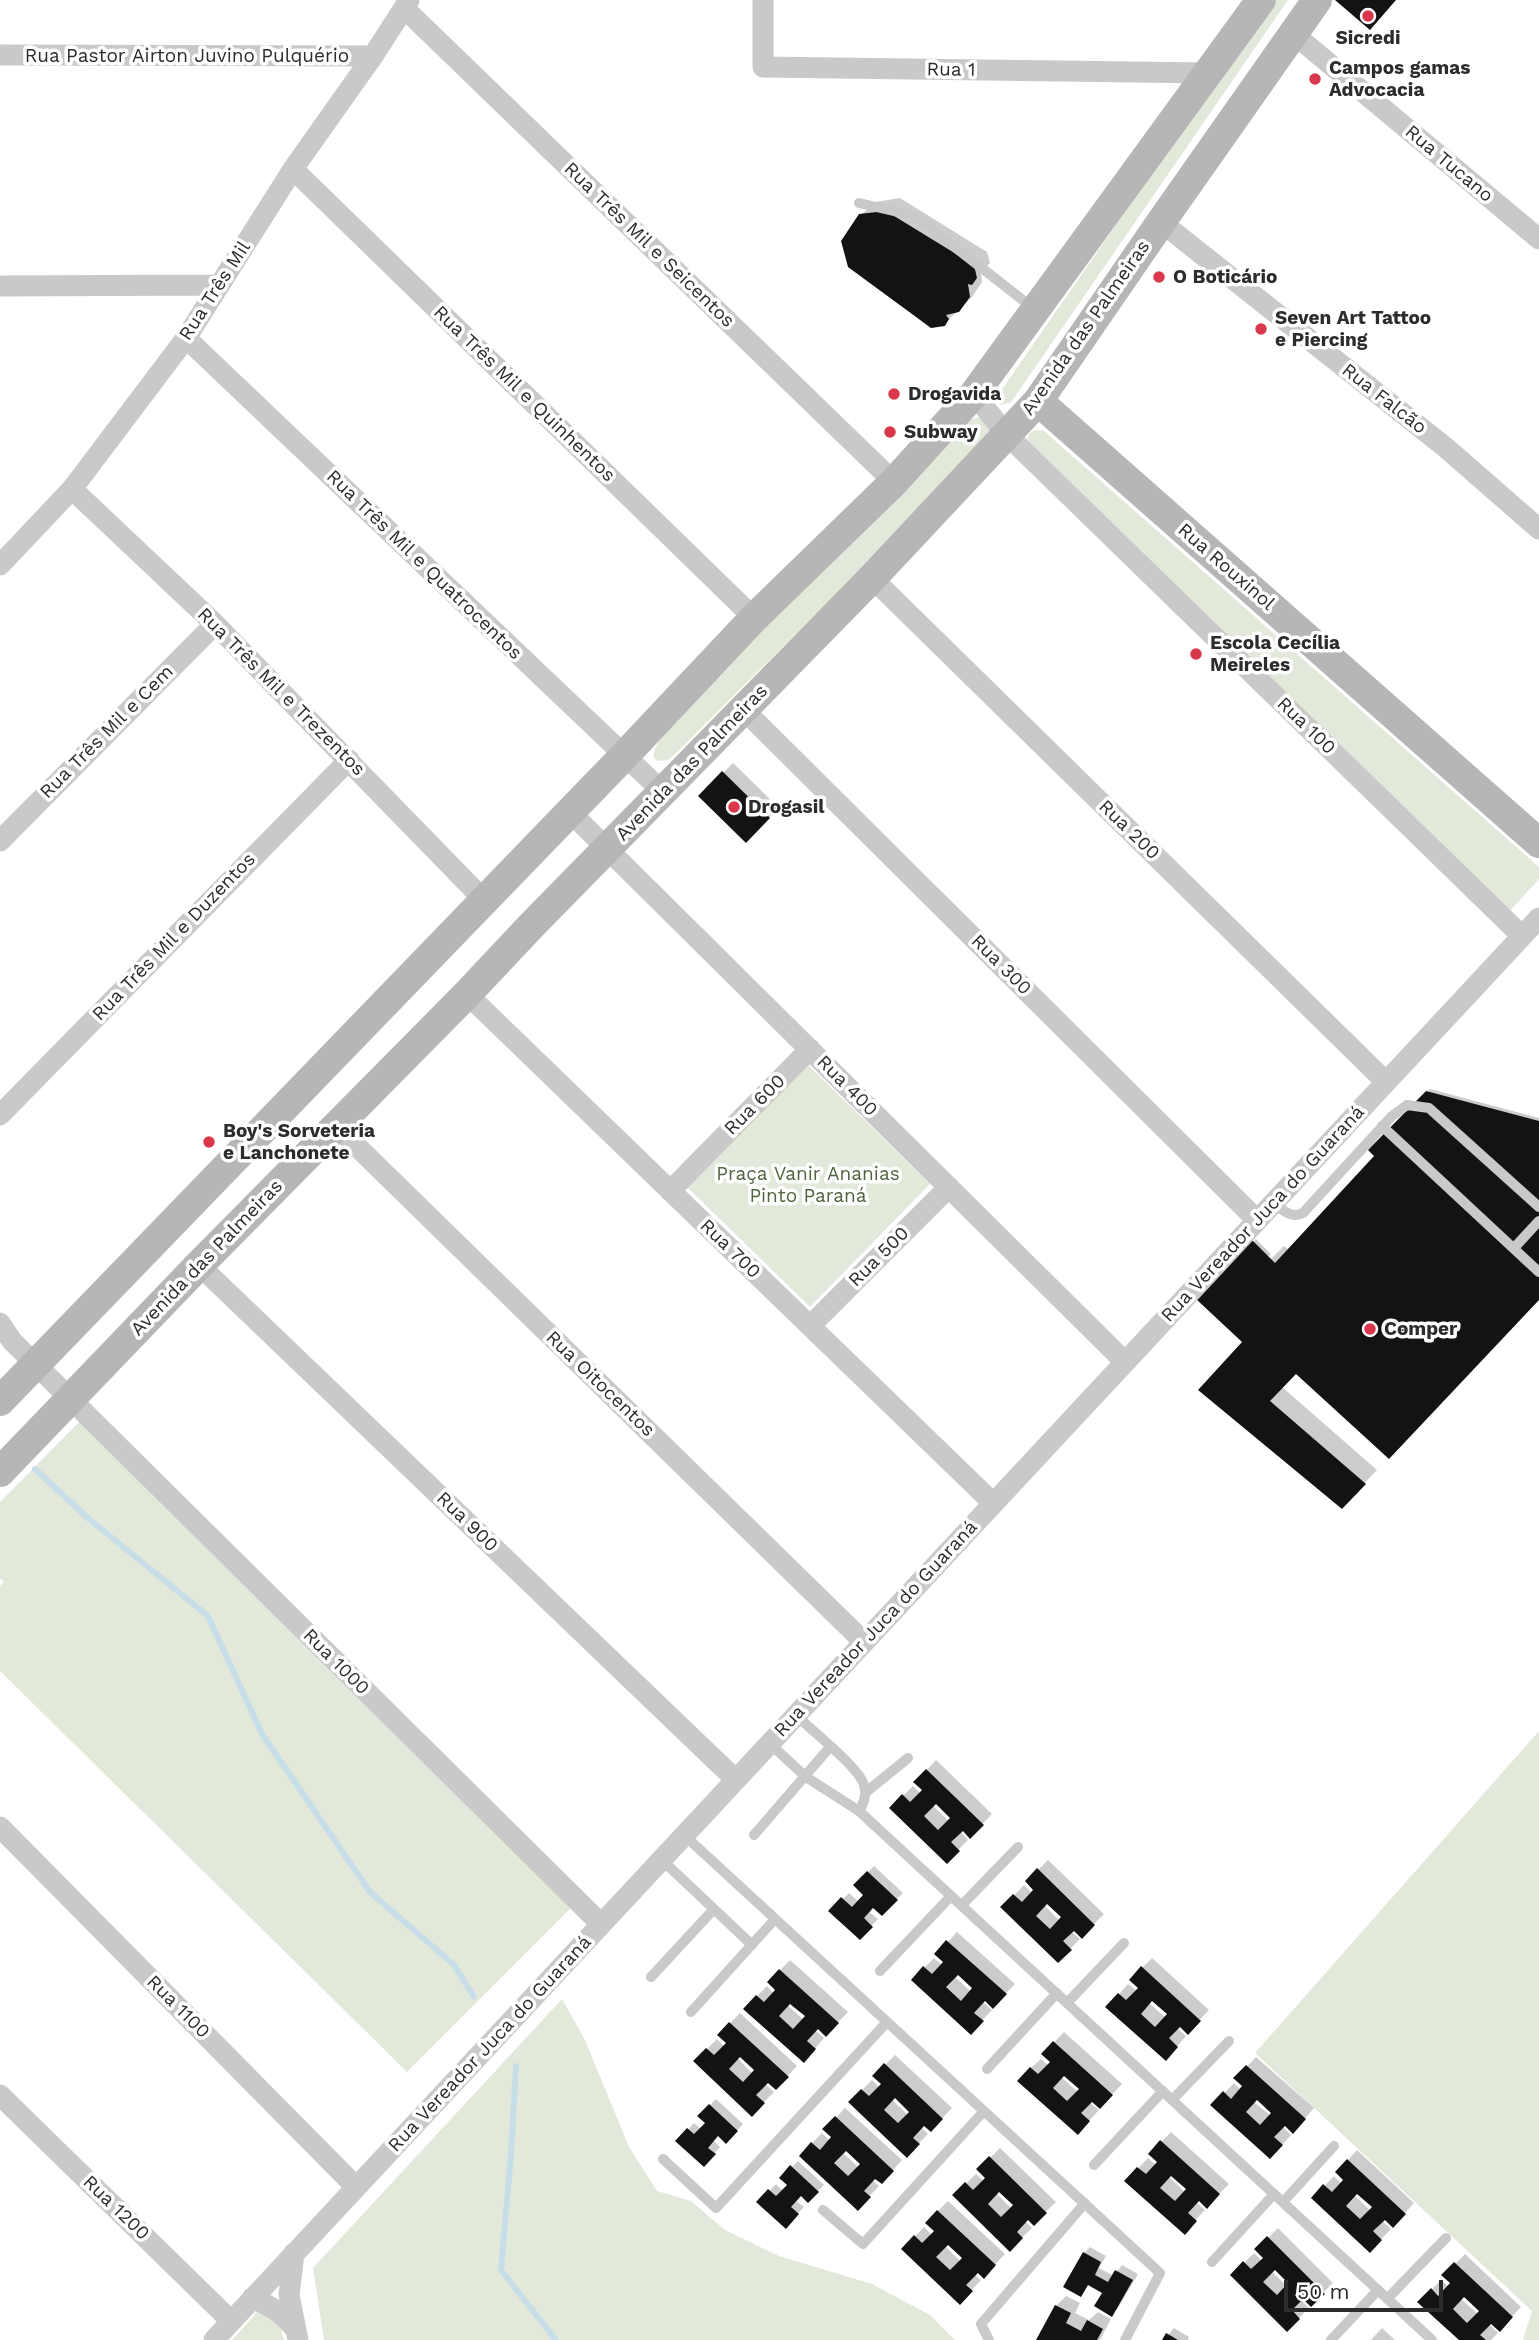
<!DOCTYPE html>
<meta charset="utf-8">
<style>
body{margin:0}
#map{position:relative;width:1539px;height:2340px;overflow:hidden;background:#fff;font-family:"Work Sans",sans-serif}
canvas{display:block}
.scale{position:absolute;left:1284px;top:2280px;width:159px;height:32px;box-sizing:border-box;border:4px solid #2c2c2c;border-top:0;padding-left:9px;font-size:21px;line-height:24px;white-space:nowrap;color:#2c2c2c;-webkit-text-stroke:5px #fff;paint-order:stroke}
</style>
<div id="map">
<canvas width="1539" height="2340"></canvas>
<div class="scale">50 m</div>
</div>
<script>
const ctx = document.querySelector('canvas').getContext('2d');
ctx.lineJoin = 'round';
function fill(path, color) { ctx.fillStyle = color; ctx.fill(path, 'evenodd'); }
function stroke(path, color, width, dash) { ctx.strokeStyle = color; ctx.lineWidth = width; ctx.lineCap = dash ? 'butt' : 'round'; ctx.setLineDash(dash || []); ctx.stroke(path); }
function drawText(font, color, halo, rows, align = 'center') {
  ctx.font = font + ' "Work Sans",sans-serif'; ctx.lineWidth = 7; ctx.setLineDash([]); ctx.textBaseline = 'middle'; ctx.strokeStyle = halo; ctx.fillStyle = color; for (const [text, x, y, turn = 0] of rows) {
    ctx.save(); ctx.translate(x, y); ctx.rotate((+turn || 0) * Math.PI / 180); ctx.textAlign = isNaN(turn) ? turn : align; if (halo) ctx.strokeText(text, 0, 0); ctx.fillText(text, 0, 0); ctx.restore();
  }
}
const green = new Path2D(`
 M1272 0H1288L1014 398 1010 403 1000 405 997 398 998 395Z
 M979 417 997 424 969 461 670 759C635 770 667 728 674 720L970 420Z
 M1035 430 1044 431 1539 867V879L1509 912 1030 444 1027 439 1029 434Z
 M805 1062 930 1184 810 1307 685 1185Z
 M81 1420 574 1905 407 2072 0 1671V1586L4 1582 0 1578V1502Z
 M1539 1731V2340H1523L1532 2311 1255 2053Z
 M562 1999 585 2040 629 2147 657 2191 691 2201 725 2230 779 2256 872 2284 930 2315 955 2340H324L313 2268Z
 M259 2310 279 2323 284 2340H232Z`);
const shadow = new Path2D(`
 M900 198 987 252 990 263 981 273 982 282 972 297 944 324 861 215 875 202Z
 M733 763 779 808 746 840 700 796Z
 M1430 1089 1539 1118V1298L1296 1372 1282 1387 1377 1470 1355 1493 1200 1390 1245 1342 1198 1299 1256 1239 1271 1254 1266 1259 1268 1262 1284 1246 1289 1250 1377 1155 1371 1150Z
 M936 1760 992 1814 970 1837 963 1829 960 1831 968 1840 947 1861 891 1808 913 1786 921 1794 924 1790 916 1782ZM936 1802 952 1818 949 1821 932 1805Z
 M1048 1860 1104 1914 1082 1936 1074 1928 1071 1931 1080 1939 1058 1961 1003 1907 1024 1885 1032 1893 1036 1889 1027 1881ZM1048 1902 1064 1917 1060 1921 1044 1905Z
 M874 1866 903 1893 882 1914 873 1905 868 1911 878 1919 860 1938 831 1911 849 1893 859 1902 865 1895 855 1885Z
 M957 1932 1015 1984 993 2006 986 1999 983 2002 992 2010 971 2032 924 1968 934 1958 942 1965 946 1962 937 1954ZM958 1973 975 1988 971 1992 955 1977Z
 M1152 1958 1209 2010 1188 2032 1180 2025 1177 2028 1186 2036 1175 2049 1108 2007 1128 1984 1137 1991 1140 1987 1142 1968ZM1152 1999 1169 2014 1166 2018 1149 2003Z
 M790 1960 848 2012 826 2035 818 2027 815 2030 824 2038 813 2051 757 1996 767 1986 774 1994 778 1990 769 1982ZM791 2002 807 2016 804 2020 787 2005Z
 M740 2013 797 2066 776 2088 768 2081 765 2084 774 2092 752 2114 695 2061 717 2039 725 2047 728 2043 719 2035ZM740 2054 757 2070 753 2074 737 2058Z
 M1064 2032 1122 2084 1110 2097 1092 2099 1089 2102 1099 2110 1087 2123 1031 2068 1041 2059 1049 2066 1052 2062 1043 2054ZM1065 2074 1081 2089 1078 2092 1061 2077Z
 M895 2055 952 2108 931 2130 925 2124 922 2128 928 2134 907 2155 850 2102 872 2080 880 2088 883 2084 874 2076ZM895 2096 911 2112 908 2115 892 2100Z
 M1256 2057 1314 2108 1302 2122 1285 2123 1282 2126 1291 2135 1280 2147 1213 2105 1234 2083 1241 2090 1245 2086 1236 2078ZM1257 2098 1274 2113 1271 2116 1254 2102Z
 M716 2099 743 2124 726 2142 718 2134 713 2140 720 2147 704 2165 678 2141 694 2123 701 2129 707 2123 699 2116Z
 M845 2108 902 2160 882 2182 876 2177 872 2180 879 2186 858 2208 801 2155 822 2133 830 2141 834 2137 825 2129ZM846 2149 862 2164 859 2168 843 2153Z
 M1171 2132 1229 2184 1216 2197 1199 2199 1196 2202 1205 2210 1184 2232 1127 2180 1148 2158 1156 2165 1159 2162 1161 2142ZM1172 2174 1188 2188 1185 2192 1169 2177Z
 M1000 2148 1056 2202 1034 2223 1028 2218 1025 2221 1032 2228 1010 2249 954 2195 976 2174 984 2181 987 2178 979 2169ZM999 2190 1015 2205 1012 2209 996 2193Z
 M1357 2150 1414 2203 1393 2226 1385 2218 1382 2221 1391 2229 1370 2251 1313 2198 1334 2176 1342 2184 1346 2180 1337 2172ZM1358 2192 1374 2207 1371 2211 1354 2195Z
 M798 2161 824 2185 808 2201 801 2194 795 2200 804 2207 786 2226 759 2201 776 2184 783 2191 789 2185 782 2178Z
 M948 2201 1005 2254 984 2276 978 2270 974 2274 981 2280 960 2302 903 2249 924 2227 932 2235 936 2231 927 2222ZM948 2243 965 2258 961 2262 945 2246Z
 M1278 2228 1333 2283 1311 2305 1303 2296 1300 2299 1309 2308 1287 2330 1232 2275 1254 2253 1262 2261 1265 2258 1257 2249ZM1275 2267 1291 2283 1288 2287 1271 2271Z
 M1090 2247 1106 2256 1099 2268 1114 2276 1122 2265 1138 2274 1118 2308 1112 2314 1104 2292 1089 2284 1081 2295 1084 2253Z
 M1465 2254 1521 2307 1500 2329 1491 2321 1489 2324 1498 2333 1491 2340H1461L1420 2302 1441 2280 1449 2287 1453 2283 1444 2275ZM1465 2295 1481 2311 1478 2314 1461 2299Z
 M1066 2296 1080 2303 1075 2313 1089 2320 1098 2312 1111 2319 1100 2340H1038L1056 2306Z
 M1174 2328 1189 2337 1188 2340H1164Z
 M1382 2328 1395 2340H1371Z`);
const stream = new Path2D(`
 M35 1469 89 1519 208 1616 262 1734 370 1892 454 1965 474 1997
 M516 2066 511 2154 501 2270 556 2340`);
const building = new Path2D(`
 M1335 0H1396L1370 30Z
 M886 211 974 265 977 278 972 285 968 284 970 297 959 312 946 315 949 319 945 326 931 328 848 267 841 241 859 214Z
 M722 771 770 818 746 843 698 796Z
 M1426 1091 1539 1121V1300L1389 1459 1296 1374 1270 1401 1366 1484 1342 1509 1198 1390 1242 1342 1196 1299 1252 1240 1275 1263 1374 1156 1368 1150Z
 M926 1769 984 1825 970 1839 963 1831 951 1842 960 1851 947 1864 889 1808 902 1794 910 1802 922 1790 913 1782ZM936 1804 950 1818 938 1830 924 1816Z
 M1037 1868 1095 1925 1082 1939 1074 1931 1063 1941 1072 1950 1058 1963 1000 1907 1013 1894 1022 1902 1033 1890 1025 1881ZM1047 1904 1061 1917 1050 1929 1036 1916Z
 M867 1871 898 1900 882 1916 873 1908 864 1918 873 1927 860 1940 828 1911 841 1897 852 1907 863 1895 853 1885Z
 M946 1940 1007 1994 993 2009 985 2001 974 2013 984 2021 971 2035 911 1980 923 1966 932 1974 943 1962 934 1954ZM958 1975 972 1988 961 2001 946 1987Z
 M1141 1966 1201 2021 1188 2035 1180 2027 1169 2038 1178 2047 1166 2061 1105 2007 1118 1993 1126 2000 1138 1988 1129 1980ZM1152 2001 1167 2014 1155 2027 1141 2014Z
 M779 1969 839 2023 826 2037 818 2029 807 2041 816 2049 804 2063 743 2009 756 1995 764 2002 775 1990 767 1982ZM790 2004 805 2016 793 2029 779 2016Z
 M729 2022 789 2077 776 2090 768 2083 756 2095 765 2103 752 2117 693 2061 706 2048 714 2055 726 2043 717 2035ZM740 2057 754 2070 743 2082 729 2069Z
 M1053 2041 1113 2095 1100 2109 1092 2102 1081 2113 1090 2121 1078 2135 1017 2081 1030 2067 1038 2074 1050 2062 1041 2054ZM1064 2076 1079 2089 1067 2101 1053 2088Z
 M884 2063 943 2119 931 2132 924 2126 913 2138 920 2144 907 2158 848 2102 861 2089 869 2096 881 2084 872 2076ZM895 2098 909 2112 898 2123 884 2110Z
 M1246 2065 1306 2119 1293 2134 1285 2126 1274 2137 1283 2145 1270 2159 1210 2105 1223 2091 1231 2099 1242 2086 1233 2078ZM1257 2100 1271 2113 1260 2125 1246 2112Z
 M709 2104 738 2131 726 2144 718 2136 708 2148 716 2154 704 2167 675 2141 687 2128 694 2134 705 2123 697 2116Z
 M835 2116 894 2171 882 2184 875 2179 864 2191 871 2197 858 2211 799 2156 811 2142 820 2150 831 2137 822 2129ZM846 2151 860 2164 848 2176 834 2163Z
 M1160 2140 1220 2194 1207 2209 1199 2201 1188 2213 1197 2221 1185 2235 1124 2181 1137 2167 1146 2174 1157 2162 1148 2154ZM1171 2176 1186 2189 1175 2201 1160 2188Z
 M989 2156 1047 2213 1034 2226 1028 2220 1017 2232 1023 2238 1010 2252 952 2195 965 2182 973 2190 985 2178 976 2169ZM999 2192 1013 2205 1001 2217 988 2204Z
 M1347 2159 1406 2214 1393 2228 1385 2220 1373 2231 1382 2240 1370 2253 1311 2198 1323 2184 1332 2192 1343 2180 1335 2172ZM1357 2194 1372 2207 1360 2219 1346 2206Z
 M790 2165 819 2192 808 2203 801 2196 791 2207 799 2214 786 2229 756 2202 768 2189 776 2196 787 2185 779 2178Z
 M937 2210 996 2265 984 2279 978 2273 966 2285 973 2291 960 2305 901 2249 914 2235 922 2243 934 2231 925 2223ZM948 2245 962 2258 950 2270 936 2257Z
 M1267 2236 1325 2294 1311 2307 1303 2299 1292 2310 1300 2319 1287 2332 1230 2275 1243 2261 1251 2269 1263 2258 1254 2249ZM1275 2270 1288 2283 1277 2295 1263 2282Z
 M1083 2252 1101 2262 1095 2275 1108 2282 1115 2270 1133 2280 1112 2317 1094 2306 1102 2293 1088 2285 1081 2297 1063 2287Z
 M1454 2262 1513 2317 1500 2332 1491 2324 1480 2335 1486 2340H1459L1417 2302 1431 2288 1438 2296 1450 2283 1441 2275ZM1464 2297 1479 2311 1467 2323 1453 2309Z
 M1055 2305 1071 2313 1066 2323 1081 2331 1087 2320 1103 2329 1097 2340H1036Z
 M1166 2333 1178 2340H1162Z`);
const lane = new Path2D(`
 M859 203 915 216 1033 308
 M1382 1126 1539 1272
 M1273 1203C1283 1210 1291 1219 1303 1213L1392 1116 1407 1105 1429 1108 1539 1207
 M1514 1248 1539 1221
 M796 1715C811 1730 859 1767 864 1785 867 1794 864 1803 859 1811
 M769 1743 806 1777 859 1811 1432 2340
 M865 1793 908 1758
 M684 1835 1160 2273 1125 2340
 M754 1835 830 1747
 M661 1859 752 1945
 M962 1905 1018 1847
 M880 1971 951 1896
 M651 1977 714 1909
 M1067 2003 1124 1943
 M691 2012 775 1919
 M987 2069 1057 1993
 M1172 2100 1229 2041
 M663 2159 716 2208 887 2022
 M1094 2165 1163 2091
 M1283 2202 1334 2146
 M823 2210 863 2244 984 2111
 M1212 2262 1274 2194
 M1387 2299 1446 2238
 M989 2340 981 2324 1085 2203
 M1331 2340 1378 2290`);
const street = new Path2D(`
 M763 0V67L1207 73
 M404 8 894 482
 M1295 35 1539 239
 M0 55 373 56
 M293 169 754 618
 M1161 222 1445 447 1539 529
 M0 286 220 285
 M186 338 663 792
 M974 394 1007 435 1522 936
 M72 489 215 624 484 900
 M0 565 72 489 186 338 293 169 373 56 409 0
 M872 578 1386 1082
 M744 710 1257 1220
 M569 811 1125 1362
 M0 841 215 624
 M467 994 993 1503
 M0 1115 349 760
 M336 1126 864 1642
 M670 1191 810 1049
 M199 1265 736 1780
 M0 1323 12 1341 601 1924
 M810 1326 949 1187
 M0 1827 356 2187
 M0 2095 231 2321
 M294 2253 289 2295 298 2340
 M252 2298C271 2306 282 2313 295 2329
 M214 2340 1539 918`);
const secondary = new Path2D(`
 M1038 401 1539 843
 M0 1401 625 755 754 618 894 482 974 394 1261 0
 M0 1472 199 1265 467 994 530 927 872 578 1038 401 1161 222 1317 0`);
const markers = [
 [1368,16,7,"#d9384a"],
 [1315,79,7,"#d9384a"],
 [1159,277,7,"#d9384a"],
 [1261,329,7,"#d9384a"],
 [894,394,7,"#d9384a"],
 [890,432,7,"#d9384a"],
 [1196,654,7,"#d9384a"],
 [734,807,7,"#d9384a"],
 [209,1142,7,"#d9384a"],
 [1370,1329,7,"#d9384a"]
];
const poiNames = [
 ["Sicredi",1368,38,"center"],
 ["Campos gamas",1329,68],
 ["Advocacia",1329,90],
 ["O Boticário",1173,277],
 ["Seven Art Tattoo",1275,318],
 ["e Piercing",1275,340],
 ["Drogavida",908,394],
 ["Subway",904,432],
 ["Escola Cecília",1210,643],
 ["Meireles",1210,665],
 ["Drogasil",748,807],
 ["Boy's Sorveteria",223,1131],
 ["e Lanchonete",223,1153],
 ["Comper",1384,1329]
];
const streetNames = [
 ["Rua Pastor Airton Juvino Pulquério",187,56],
 ["Rua 1",951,70,1],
 ["Rua Tucano",1449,164,40],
 ["Rua Três Mil e Seicentos",649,245,44],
 ["Rua Três Mil",215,291,-57],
 ["Avenida das Palmeiras",1086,328,-55],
 ["Rua Três Mil e Quinhentos",524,394,44],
 ["Rua Falcão",1384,399,38],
 ["Rua Três Mil e Quatrocentos",424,565,44],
 ["Rua Rouxinol",1226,567,41],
 ["Rua Três Mil e Trezentos",281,692,45],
 ["Rua 100",1306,726,44],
 ["Rua Três Mil e Cem",107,732,-45],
 ["Avenida das Palmeiras",692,763,-46],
 ["Rua 200",1129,830,44],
 ["Rua Três Mil e Duzentos",174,937,-46],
 ["Rua 300",1001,965,45],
 ["Rua 400",847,1086,45],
 ["Rua 600",755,1105,-45],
 ["Rua Vereador Juca do Guaraná",1263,1214,-47],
 ["Rua 700",730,1249,44],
 ["Rua 500",879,1257,-45],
 ["Avenida das Palmeiras",207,1258,-46],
 ["Rua Oitocentos",600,1384,44],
 ["Rua 900",467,1522,44],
 ["Rua Vereador Juca do Guaraná",876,1629,-47],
 ["Rua 1000",336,1662,45],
 ["Rua 1100",178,2007,45],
 ["Rua Vereador Juca do Guaraná",490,2044,-47],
 ["Rua 1200",116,2208,44]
];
const parkNames = [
 ["Praça Vanir Ananias",808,1174],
 ["Pinto Paraná",808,1196]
];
fill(green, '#e3e9da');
fill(shadow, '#0003');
stroke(stream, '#c7dde8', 6);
fill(building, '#131313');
stroke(lane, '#c9c9c9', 10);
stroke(street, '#c9c9c9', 21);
stroke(secondary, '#b6b6b6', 30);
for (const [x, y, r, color] of markers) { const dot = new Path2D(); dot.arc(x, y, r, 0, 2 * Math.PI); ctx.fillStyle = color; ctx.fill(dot); stroke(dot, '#fff', 2.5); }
drawText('bold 19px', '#2c2c2c', '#fff', poiNames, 'left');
drawText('19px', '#2c2c2c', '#fff', streetNames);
drawText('19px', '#51643d', '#fff', parkNames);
</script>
